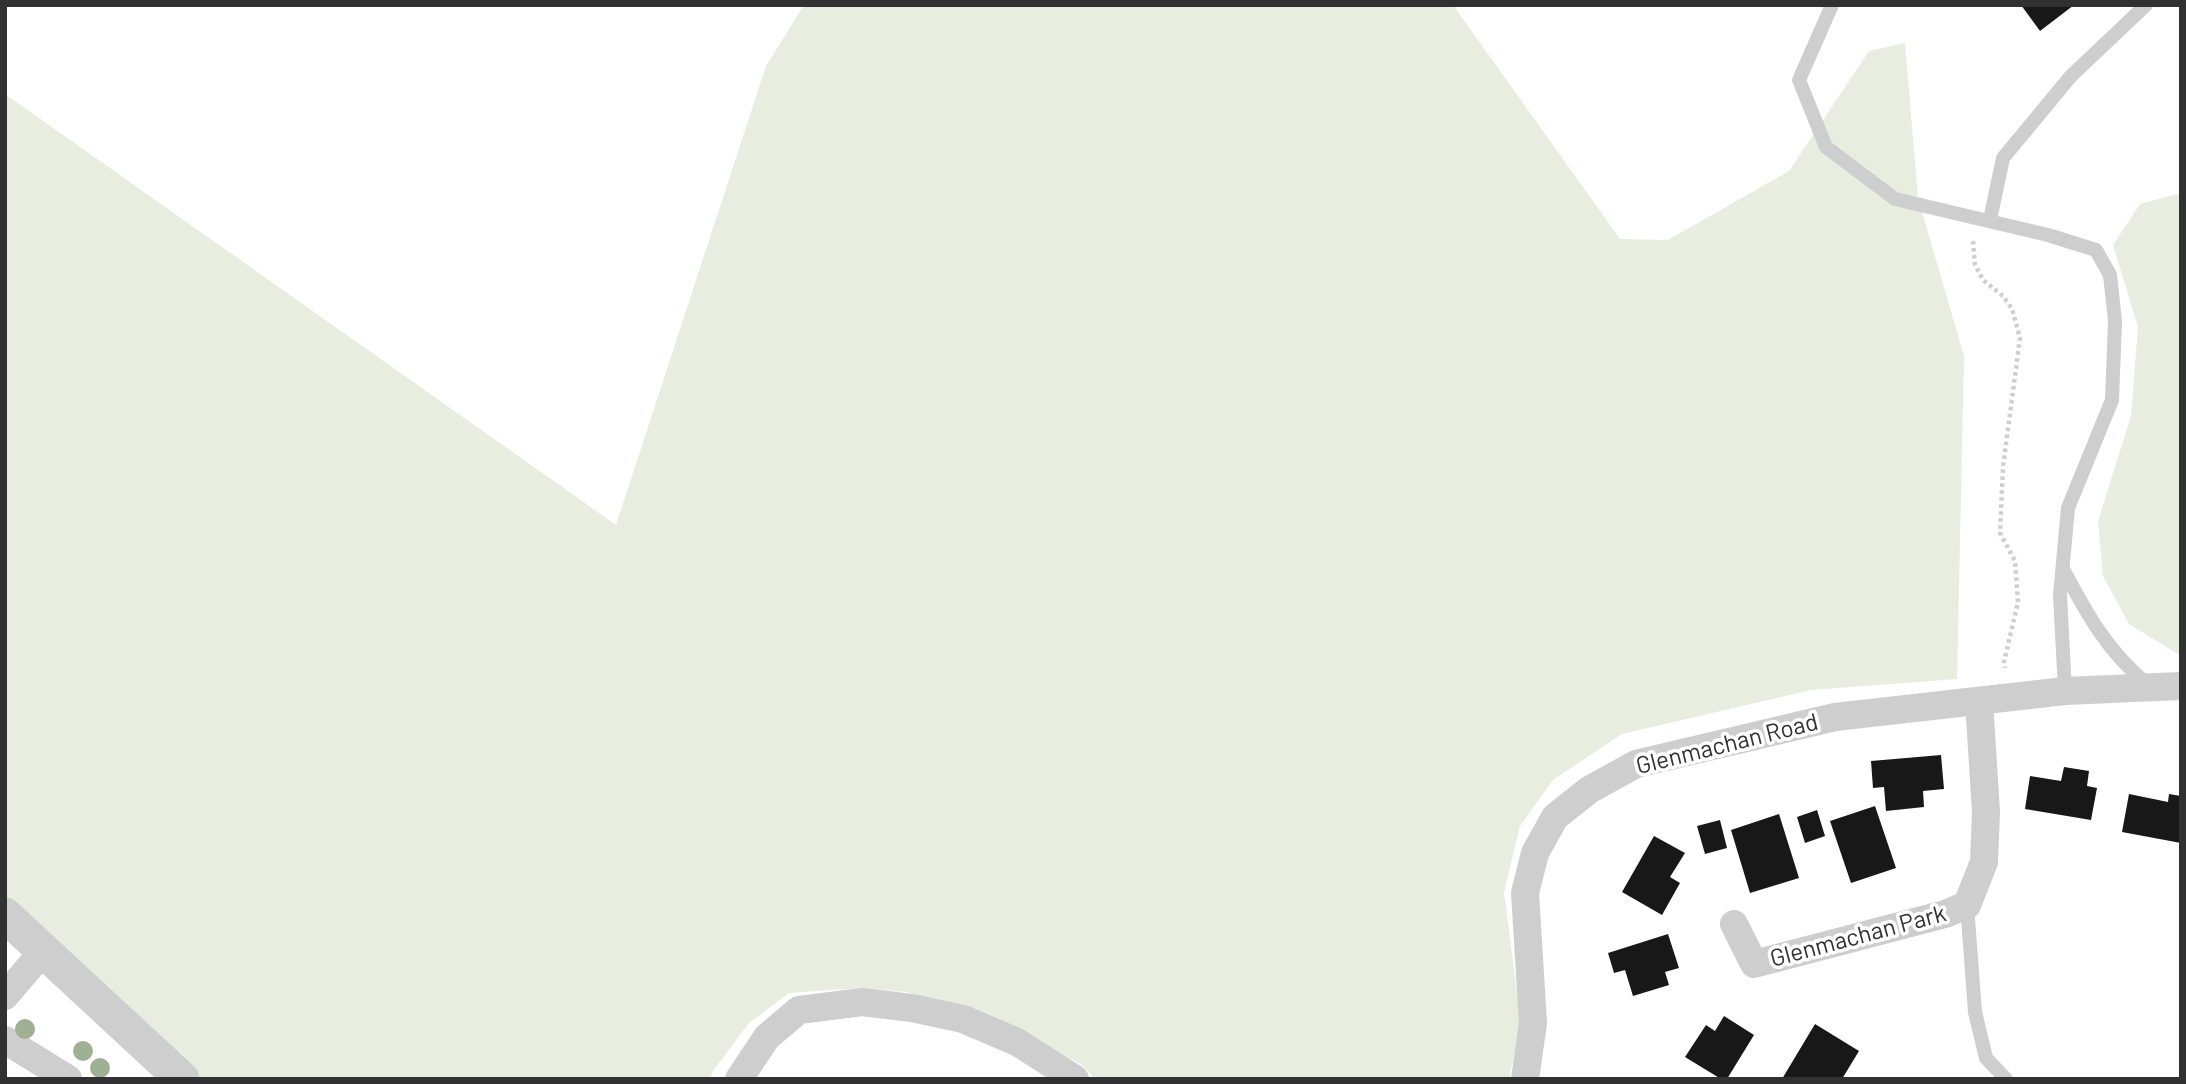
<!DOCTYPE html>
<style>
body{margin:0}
#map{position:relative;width:2186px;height:1084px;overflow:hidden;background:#fff;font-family:Barlow,sans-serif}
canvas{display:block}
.frame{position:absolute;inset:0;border:7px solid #313131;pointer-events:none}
</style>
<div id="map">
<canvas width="2186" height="1084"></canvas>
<div class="frame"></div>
</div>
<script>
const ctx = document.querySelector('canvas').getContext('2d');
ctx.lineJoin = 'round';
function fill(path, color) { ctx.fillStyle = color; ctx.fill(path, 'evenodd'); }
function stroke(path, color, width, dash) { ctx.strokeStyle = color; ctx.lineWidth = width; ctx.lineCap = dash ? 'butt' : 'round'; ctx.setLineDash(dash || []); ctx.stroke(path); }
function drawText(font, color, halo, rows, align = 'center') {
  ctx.font = font + ' Barlow,sans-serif'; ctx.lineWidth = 7; ctx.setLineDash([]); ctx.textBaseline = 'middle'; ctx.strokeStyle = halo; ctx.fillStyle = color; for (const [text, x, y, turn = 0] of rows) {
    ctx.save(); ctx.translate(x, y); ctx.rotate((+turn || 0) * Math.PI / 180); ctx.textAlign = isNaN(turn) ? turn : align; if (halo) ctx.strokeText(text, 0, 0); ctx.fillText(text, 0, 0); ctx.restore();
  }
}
const green = new Path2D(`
 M804 5H1453L1620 239 1668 240 1789 171 1869 51 1905 43 1918 198 1964 356 1957 679 1811 690 1622 734 1553 780 1520 826 1504 892 1521 1024 1509 1079H1095L1082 1065 1019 1032 907 992 860 988 789 993 749 1023 713 1071 710 1079H182L45 949 5 896V94L616 525 766 66Z
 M2181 193V656L2129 624 2103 576 2098 521 2131 416 2138 327 2113 245 2140 204Z`);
const building = new Path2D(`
 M2021 5H2074L2040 31Z
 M1941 755 1944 789 1923 791 1924 807 1886 811 1884 787 1873 788 1871 761Z
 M2064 767 2089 771 2087 786 2097 788 2091 820 2025 809 2030 776 2061 781Z
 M2129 794 2168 802 2169 794 2181 796V843L2122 832Z
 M1875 806 1896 868 1851 883 1830 821Z
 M1817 810 1825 836 1805 843 1797 817Z
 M1779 814 1799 878 1750 893 1731 830Z
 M1720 820 1727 848 1705 854 1697 826Z
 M1654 836 1685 853 1670 877 1680 883 1662 915 1622 892Z
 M1668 934 1679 968 1665 972 1669 985 1633 996 1625 970 1614 973 1608 953Z
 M1724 1016 1754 1035 1727 1079H1721L1685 1057 1706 1025 1715 1031Z
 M1815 1024 1859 1051 1842 1079H1782Z`);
const path = new Path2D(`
 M1973 241 1975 265 1983 280 2003 296 2012 309 2020 338 2003 467 2000 533 2015 561 2018 602 2004 662 2005 668`);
const service = new Path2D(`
 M1832 5 1799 80 1826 147 1895 199 2048 235 2096 250 2110 275 2115 321 2112 400 2068 508 2060 595 2065 691
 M1990 220 2003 158 2071 76 2146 5
 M2063 569C2087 614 2107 651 2147 684
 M1967 905 1975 1012 1986 1058 2006 1079`);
const minor = new Path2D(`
 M1734 924 1754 964 1945 914 1967 905 1984 862 1986 812 1979 701
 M5 996 45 949
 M5 1040 68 1079
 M739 1079 767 1037 799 1010 862 1002 912 1008 963 1019 1017 1042 1075 1079
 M1525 1079 1533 1023 1525 893 1535 853 1555 817 1589 790 1636 764 1835 717 2065 691 2181 686`);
const tertiary = new Path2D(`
 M5 915 182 1079`);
const trees = [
 [25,1029],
 [83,1051],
 [100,1068]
];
const streetNames = [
 ["Glenmachan Road",1727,744,-14],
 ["Glenmachan Park",1858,936,-15]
];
fill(green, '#e7eedf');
fill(building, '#181818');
stroke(path, '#cecece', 4.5, [3.5, 3.5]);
stroke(service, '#cecece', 14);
stroke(minor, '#cecece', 28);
stroke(tertiary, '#cecece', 35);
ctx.fillStyle = '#a0b094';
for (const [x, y] of trees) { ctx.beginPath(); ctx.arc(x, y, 10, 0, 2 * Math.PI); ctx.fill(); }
drawText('24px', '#313131', '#fff', streetNames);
</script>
